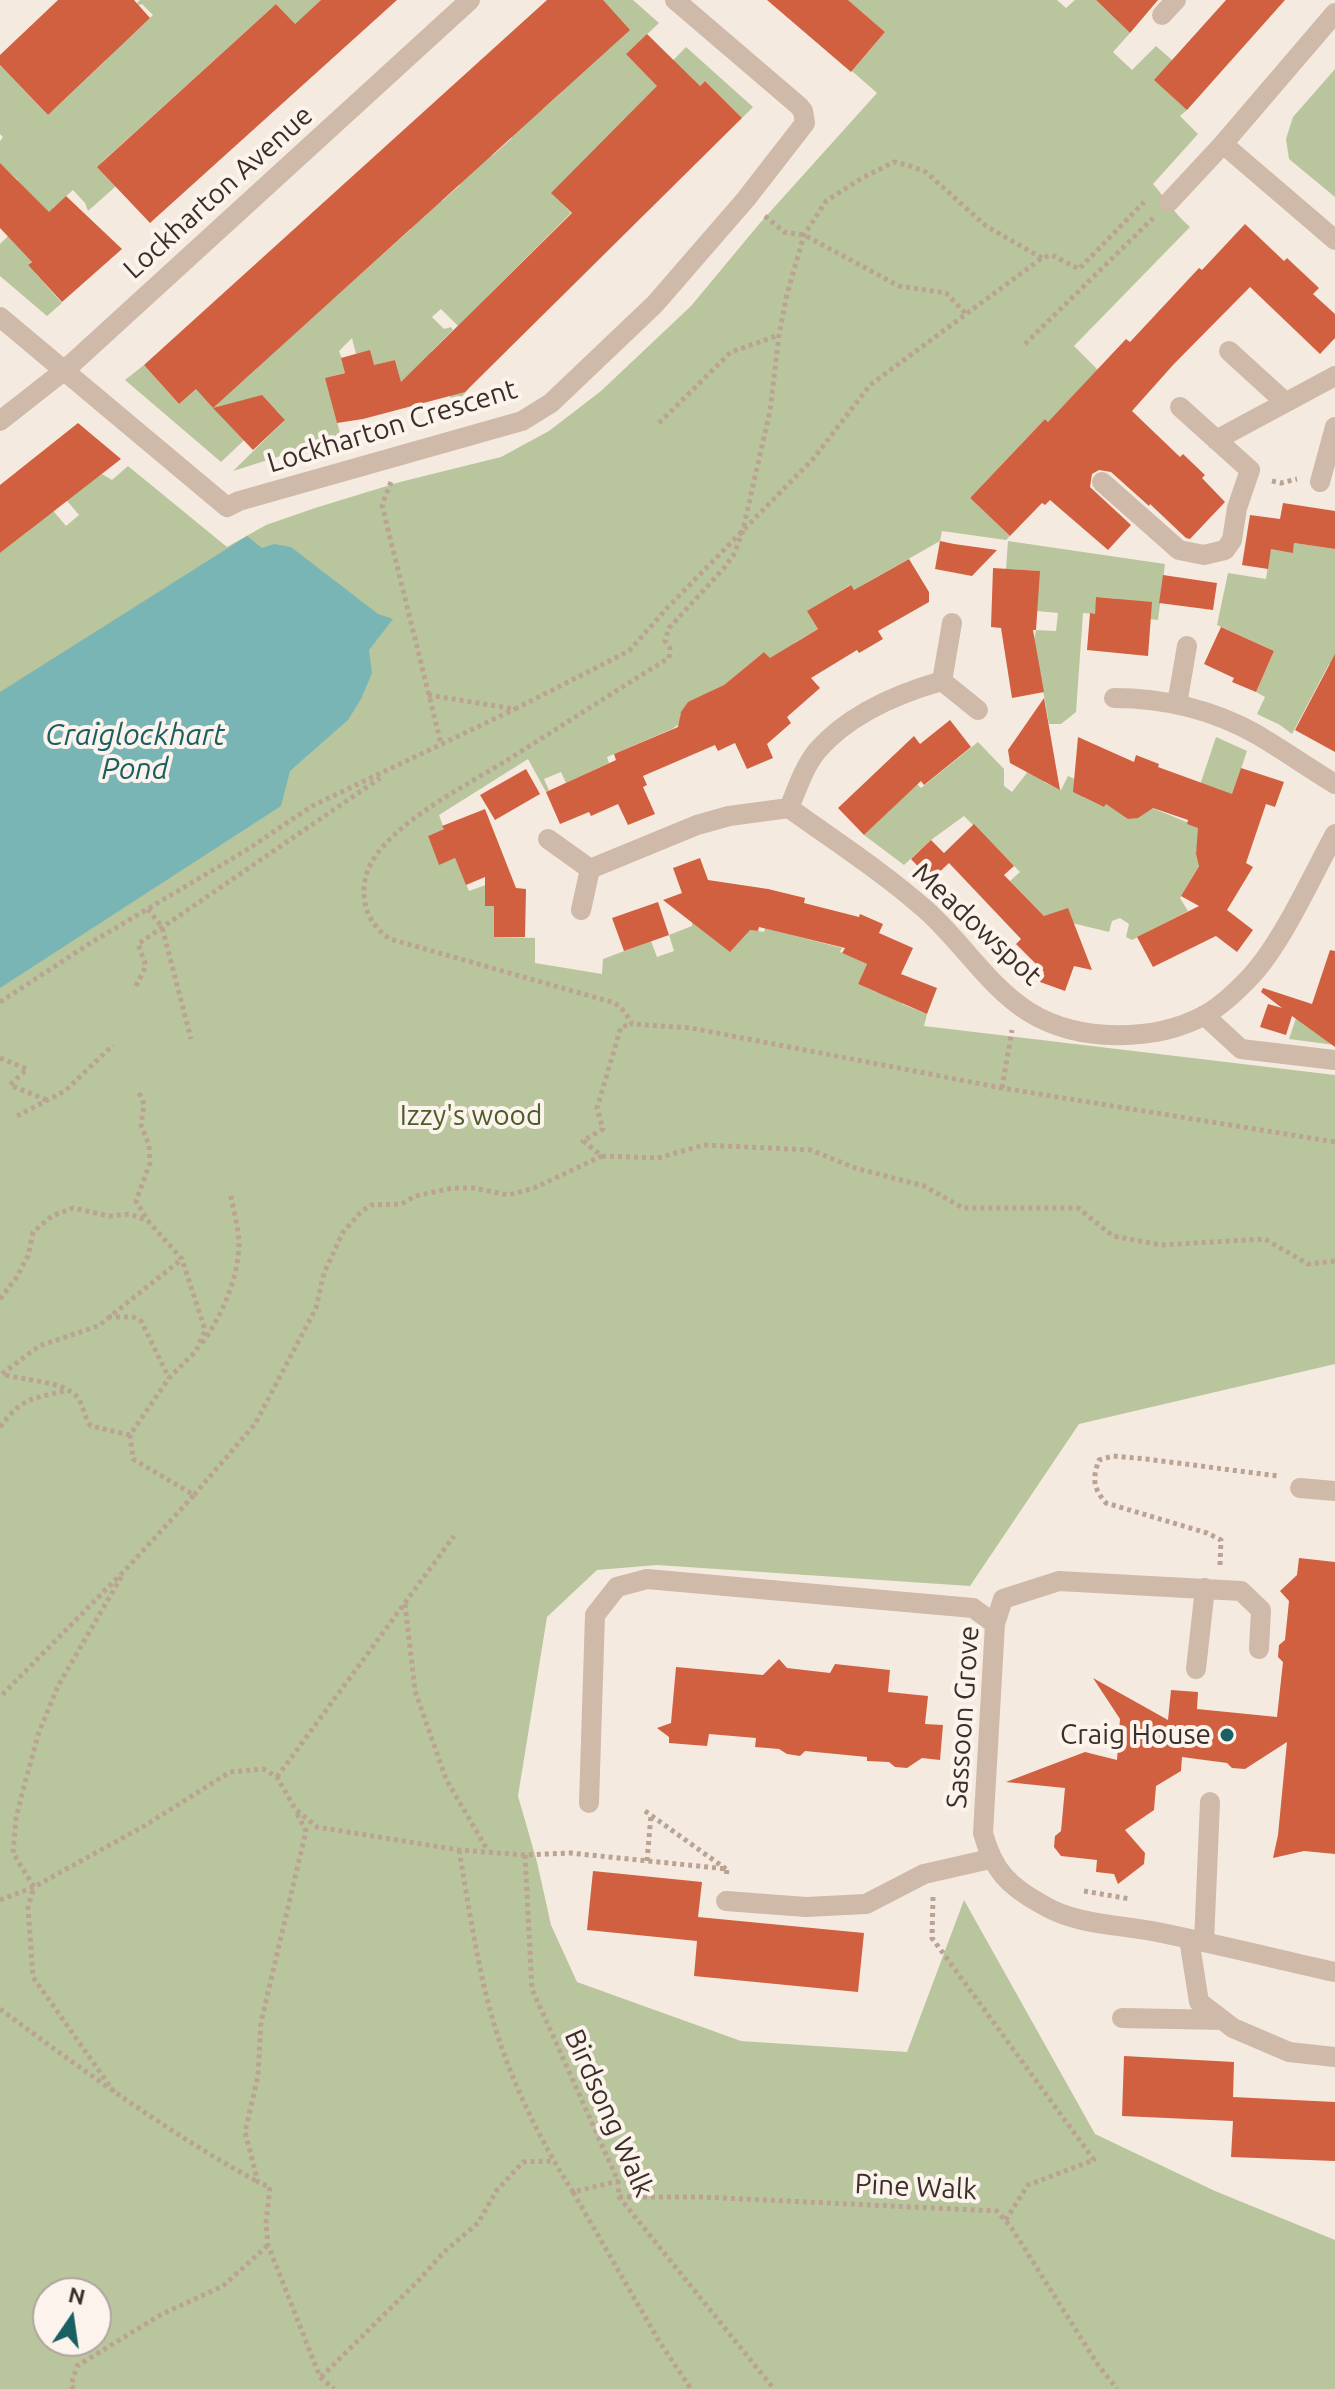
<!DOCTYPE html>
<style>
body{margin:0}
#map{position:relative;width:1335px;height:2389px;overflow:hidden;background:#f5eadf;font-family:Ubuntu,sans-serif}
canvas{display:block}
.north{position:absolute;left:32px;top:2277px;width:80px;height:80px;box-sizing:border-box;background:#fcf4ec;border:2px solid #afa59e;border-radius:50%;rotate:13deg;font-size:22px;font-weight:700;line-height:32px;text-align:center;color:#3c2f29}
.north::after{content:'';display:block;margin:auto;width:28px;height:36px;background:#1a5f62;clip-path:polygon(50% 0,100% 100%,50% 72%,0 100%)}
</style>
<div id="map">
<canvas width="1335" height="2389"></canvas>
<div class="north">N</div>
</div>
<script>
const ctx = document.querySelector('canvas').getContext('2d');
ctx.lineJoin = 'round';
function fill(path, color) { ctx.fillStyle = color; ctx.fill(path, 'evenodd'); }
function stroke(path, color, width, dash) { ctx.strokeStyle = color; ctx.lineWidth = width; ctx.lineCap = dash ? 'butt' : 'round'; ctx.setLineDash(dash || []); ctx.stroke(path); }
function drawText(font, color, halo, rows, align = 'center') {
  ctx.font = font + ' Ubuntu,sans-serif'; ctx.lineWidth = 8; ctx.setLineDash([]); ctx.textBaseline = 'middle'; ctx.strokeStyle = halo; ctx.fillStyle = color; for (const [text, x, y, turn = 0] of rows) {
    ctx.save(); ctx.translate(x, y); ctx.rotate((+turn || 0) * Math.PI / 180); ctx.textAlign = isNaN(turn) ? turn : align; if (halo) ctx.strokeText(text, 0, 0); ctx.fillText(text, 0, 0); ctx.restore();
  }
}
const green = new Path2D(`
 M140 0H321L292 27 289 18 276 4 102 162 124 179 88 211 85 203 73 190 53 208 64 221 46 248 28 265 62 303 47 316 0 276V244L29 215 7 191 18 180 0 164V141L3 137 0 134V65L48 115 106 60 95 48 132 35 153 15 142 4 139 5 137 3Z
 M603 0H633L659 23 627 53 654 80 686 47 753 107 742 118 705 81 688 98 667 77 552 193 571 213 458 326 441 309 432 317 444 329 451 327 453 330 432 351 469 388 457 403 428 376 407 407 395 360 371 366 370 351 356 354 352 338 339 351 347 372 326 378 341 437 233 471 285 420 276 410 221 462 125 380 144 365 179 404 197 387 213 408 226 372 238 385 257 368 246 356 288 339 411 229 399 216 429 188 442 201 460 185 449 170 493 155 512 138 499 124 531 96 543 109 562 92Z
 M848 0H1057L1066 8 1075 0H1096L1130 33 1113 52 1132 70 1156 46 1172 60 1187 110 1180 116 1198 134 1153 184C1166 199 1175 214 1190 227L1074 346 1098 370 1048 422 1045 419 970 498 1010 536 1006 540 942 531 940 541 861 586V602L850 585 808 611 818 629 794 643 798 649 777 666 764 652 724 685 687 704 680 715 681 723 672 729 607 757 609 763 566 783 561 772 544 779 549 790 546 792 528 759 439 815 444 829 428 836 439 864 455 858 469 891 494 882V888L485 889V906H494V937L535 938V963L602 974 603 959 651 941 657 957 674 951 669 935 692 926V921L733 947 738 943 741 928 764 932 765 928 842 948 840 952 867 964 858 984 876 992 909 982 902 1004 927 1014 924 1026 1335 1075V1364L1079 1424 970 1586 657 1565 597 1570 547 1617 518 1796 537 1862 551 1925 577 1982 741 2041 907 2052 964 1900 1095 2134 1215 2191 1335 2240V2389H0V553L27 532 50 507 66 526 79 515 63 496 102 474 112 480 128 466 227 547 266 525 315 508 400 482 501 457 549 431 601 391 691 306 760 223 877 93 852 71 885 32ZM48 2293H96V2341H48Z
 M1335 69V197L1289 159 1286 139 1293 117Z
 M1272 539 1293 552 1294 543 1335 549V667L1329 664 1292 734 1280 725 1257 714 1265 697 1256 692 1274 651 1217 625 1228 573 1266 579Z
 M1008 541 1165 564 1158 620 1118 616 1119 599 1097 597 1095 614 1083 613 1076 712 1061 724H1049L1034 640 1036 630 1056 631 1058 613 1037 611 1039 571 1006 569Z
 M1216 737 1247 751 1228 807 1196 797Z
 M978 742 1004 769V786L1012 792 1036 761 1050 767 1044 782 1061 790 1068 776 1088 785 1083 797 1104 807 1110 796 1128 819 1140 817 1145 805 1218 835 1196 850 1197 859 1201 862 1180 898 1188 911 1132 940 1126 937 1129 924 1120 918 1112 921 1109 932 1072 923 1070 914 1063 910 1048 920 1010 881 1020 872 964 816 931 840 904 865 864 835 917 784 921 788Z
 M1296 1018 1335 1045 1289 1039Z`);
const water = new Path2D(`
 M247 536 262 548 274 544 291 547 378 614 393 619 369 650 372 673 361 699 348 720 290 771 281 806 0 988V692Z`);
const building = new Path2D(`
 M58 0H134L150 18 48 115 0 65V55Z
 M321 0H397L150 223 97 167 276 4 295 24Z
 M547 0H603L630 30 213 408 196 389 179 404 144 365Z
 M767 0H848L885 32 851 72Z
 M1096 0H1158L1130 33Z
 M1226 0H1285L1187 110 1154 80Z
 M647 34 700 86 705 81 742 118 465 392 363 419 337 423 325 378 345 373 341 358 370 350 374 365 395 360 401 382 572 213 551 193 657 86 626 54Z
 M0 163 49 212 66 196 122 249 62 302 28 265 32 262 0 228Z
 M1245 224 1284 261 1287 258 1319 288 1313 294 1335 314V338L1320 354 1250 287 1173 365 1132 411 1180 457 1183 454 1205 475 1202 478 1225 502 1190 539 1186 538 1150 504 1149 506 1111 472 1099 470 1092 474 1090 487 1131 525 1108 550 1050 500 1045 505 1042 503 1010 536 970 498 1045 419 1048 422 1126 339 1130 342 1199 268 1202 270Z
 M262 395 285 420 253 450 213 408Z
 M78 423 121 459 0 553V485Z
 M1283 503 1335 511V549L1294 543 1293 553 1271 549 1268 569 1242 565 1250 515 1280 519Z
 M940 541 954 544 997 550 972 576 935 569Z
 M909 559 929 592V602L878 631 883 639 859 653 857 650 811 678 820 688 787 717 791 723 767 744 773 758 747 769 735 743 718 751 715 745 643 776 647 785 643 787 655 814 628 825 618 804 591 816 589 812 560 824 546 792 616 760 614 754 678 727 681 712 688 702 724 685 764 652 770 658 818 629 807 611 851 585 854 590Z
 M993 568 1040 571 1036 630H1033L1044 692 1012 698 1001 628 991 627Z
 M1163 575 1217 583 1213 610 1159 603Z
 M1096 597 1152 602 1148 656 1087 650 1090 613 1095 614Z
 M1221 627 1274 651 1256 692 1232 682 1234 678 1204 664Z
 M1335 654V752L1295 730Z
 M1044 698 1060 790 1010 763 1008 750Z
 M950 720 971 747 924 785 921 781 864 835 838 808 914 736 920 744Z
 M1078 737 1134 762 1136 755 1159 764 1158 767 1232 794 1241 768 1284 782 1275 807 1266 804 1246 863 1253 867 1227 910 1253 930 1237 952 1216 936 1153 967 1137 937 1199 906 1181 896 1199 866 1196 854 1198 828 1187 824 1188 820 1153 808 1138 818 1128 819 1106 804 1104 807 1073 792Z
 M526 769 540 794 495 820 480 795Z
 M485 809 516 888 526 889 525 937H494V906H485V877L466 885 455 858 439 865 428 836 444 829 442 826Z
 M974 824 1014 866 1004 875 1044 916 1068 908 1092 970 1074 966 1065 991 1040 982 1044 972 1016 944 1021 939 949 863 931 880 911 859 931 840 944 853Z
 M700 858 708 880 768 889 805 898 804 903 859 917 860 914 883 924 879 933 913 948 901 974 937 988 927 1014 858 984 867 964 842 953 845 948 759 927 758 931 750 930 730 952 663 900 682 893 673 868Z
 M658 902 669 935 624 951 612 918Z
 M1330 950 1335 951V1047L1292 1016 1286 1035 1260 1027 1268 1004 1282 1008 1261 992 1263 988 1312 1004Z
 M1299 1558 1335 1562V1854L1304 1851 1273 1858 1278 1835 1287 1742 1245 1769 1232 1768 1227 1763 1182 1757 1181 1771 1156 1786 1154 1810 1125 1830 1145 1853 1144 1864 1118 1884 1114 1874 1096 1872 1097 1860 1061 1856 1054 1847 1055 1836 1061 1831 1065 1788 1006 1782 1085 1752 1117 1760 1120 1719 1093 1678 1168 1720 1171 1690 1198 1692 1197 1709 1277 1717 1283 1662 1278 1657 1279 1645 1285 1640 1289 1601 1280 1591 1297 1575Z
 M779 1659 787 1668 830 1673 835 1664 890 1670 888 1692 928 1696 925 1724 943 1725 940 1760 922 1758 907 1768 895 1767 889 1762 867 1761V1757L805 1751 800 1756 787 1754 779 1749 755 1747 756 1738 709 1734 707 1746 669 1743V1737L657 1728 671 1723 676 1667 763 1675Z
 M593 1871 702 1882 698 1917 864 1933 858 1992 694 1976 697 1941 587 1930Z
 M1124 2056 1234 2062 1233 2097 1335 2102V2161L1231 2157 1233 2121 1122 2116Z`);
const path = new Path2D(`
 M765 216 784 232 804 235 899 286 946 293 967 315
 M1042 258 986 226 926 172 908 165 894 162 864 177 826 201 804 235 787 294 779 335 770 411 742 534 734 554 724 568 669 628 665 641 670 648 669 658C615 691 563 725 509 759 469 784 398 819 373 860 356 888 363 921 390 939L615 1003 625 1012 632 1024 691 1028 1002 1088 1335 1142
 M1025 344 1153 218
 M659 423 731 352 779 335
 M1272 481 1281 483 1297 479
 M391 482 382 505 441 744
 M428 695 515 709 629 651 668 607 813 459 870 385 1042 258 1052 255 1079 269 1144 202
 M148 909 162 927 191 1039
 M136 986 146 966 138 944 380 778
 M0 1002 92 942 245 851 312 806 515 709
 M0 1058 27 1069 10 1085 47 1100
 M1002 1088 1012 1030
 M139 1093 144 1104 141 1125 149 1145 150 1163 136 1201 148 1221
 M17 1116 65 1091 113 1045
 M602 1156 658 1158 704 1145 811 1150 855 1168 924 1186 963 1208H1078L1113 1236 1160 1245 1265 1239 1308 1264 1335 1261
 M0 1299 16 1278 28 1256 33 1232 52 1216 73 1208 109 1216 130 1214 148 1221 182 1259 205 1330 196 1351 169 1378 130 1435 133 1459 194 1495 129 1566 0 1697
 M108 1317H133L141 1321 169 1378
 M202 1343C222 1316 239 1277 239 1242 238 1225 233 1208 230 1192
 M0 1427C23 1396 33 1399 68 1390
 M130 1435 91 1426C84 1417 83 1404 77 1397 62 1380 23 1381 2 1374L39 1346 98 1326 182 1259
 M194 1495 255 1424 316 1308 324 1273 343 1232 361 1212 371 1205 402 1204 415 1196 453 1188H474L508 1195 534 1188 602 1156 583 1141 603 1129 597 1108 621 1027 632 1024
 M1220 1565 1221 1540 1207 1533 1106 1503C1093 1488 1092 1479 1099 1460L1113 1456 1146 1459 1278 1476
 M405 1604 415 1691 446 1779 488 1851
 M277 1777 454 1536
 M645 1811 726 1869
 M297 1814 306 1831 261 2022 258 2076 245 2132 258 2182 270 2187 266 2223 268 2245 320 2377 334 2389
 M459 1850C471 1918 480 1989 504 2054 520 2099 547 2152 573 2192L618 2181
 M525 1855 532 1989 618 2181 619 2197 774 2389
 M647 1861 651 1815
 M1084 1891 1130 1899
 M933 1897 932 1938 1094 2160 1028 2185 1005 2221
 M0 1900 34 1887 144 1826 230 1772 263 1769 277 1777 295 1809 317 1827 459 1850 525 1855 570 1853 727 1869 726 1878
 M0 2009C84 2071 167 2132 258 2182
 M114 2092 33 1977 28 1907 34 1887 13 1853 16 1818 26 1779 39 1732 58 1686 123 1574
 M573 2192 659 2341 691 2389
 M619 2197H702L997 2211 1011 2227 1098 2365 1117 2389
 M321 2377 417 2282 444 2252 478 2223 497 2190 523 2162 553 2161
 M74 2389 71 2386 77 2366 162 2314 223 2286 268 2245`);
const minor = new Path2D(`
 M1162 15 1176 0
 M1223 144 1335 240
 M1169 202 1223 144 1335 13
 M0 317 227 507 239 501 522 421 551 403 655 304 746 199 805 123 803 111 799 106 675 0
 M1229 351 1285 402
 M0 421 65 370 470 0
 M1216 440 1335 376
 M1102 482 1179 550 1204 555 1225 550 1232 540 1237 508 1250 470 1180 407
 M1320 482 1335 427
 M942 681 978 710
 M1114 698C1163 698 1213 710 1256 734 1283 750 1309 768 1335 784
 M1177 704 1187 646
 M789 808C797 789 804 767 817 751 849 714 896 694 942 681L952 623
 M548 839 590 869 697 825 729 816 789 808C835 841 883 872 926 910 962 942 988 986 1029 1012 1079 1043 1155 1042 1205 1015 1223 1005 1238 990 1252 975 1283 941 1312 876 1335 834
 M581 910 590 869
 M1204 1015 1241 1049 1335 1060
 M1300 1488 1335 1491
 M1259 1649 1261 1610 1241 1591 1059 1581 1003 1599 995 1624 983 1833C993 1870 1008 1886 1043 1905 1078 1926 1122 1924 1162 1933 1220 1945 1277 1959 1335 1972
 M1196 1669 1205 1588
 M589 1803 595 1615 617 1587 647 1579 973 1608 995 1624
 M726 1901 806 1907 866 1904 924 1874 990 1859
 M1189 1939 1199 2002 1233 2028 1289 2052 1335 2057
 M1204 1942 1210 1802
 M1122 2018 1223 2020`);
const markers = [
 [1227,1735,8,"#1a5f62"]
];
const streetNames = [
 ["Lockharton Avenue",218,192,-42],
 ["Lockharton Crescent",392,426,-17],
 ["Meadowspot",977,924,43],
 ["Sassoon Grove",963,1717,-86],
 ["Birdsong Walk",609,2113,66],
 ["Pine Walk",916,2187,3]
];
const parkNames = [
 ["Izzy's wood",471,1116]
];
const poiNames = [
 ["Craig House",1211,1735]
];
const waterNames = [
 ["Craiglockhart",135,735],
 ["Pond",135,769]
];
fill(green, '#b9c69d');
fill(water, '#7ab5b5');
fill(building, '#d16041');
stroke(path, '#bba393', 5, [4, 4]);
stroke(minor, '#cfb9a9', 20);
for (const [x, y, r, color] of markers) { const dot = new Path2D(); dot.arc(x, y, r, 0, 2 * Math.PI); ctx.fillStyle = color; ctx.fill(dot); stroke(dot, '#fcf4ec', 3); }
drawText('28px', '#3c2f29', '#fcf4ec', streetNames);
drawText('28px', '#4c5d2a', '#fcf4ec', parkNames);
drawText('28px', '#3c2f29', '#fcf4ec', poiNames, 'right');
drawText('italic 30px', '#1a5f62', '#fcf4ec', waterNames);
</script>
